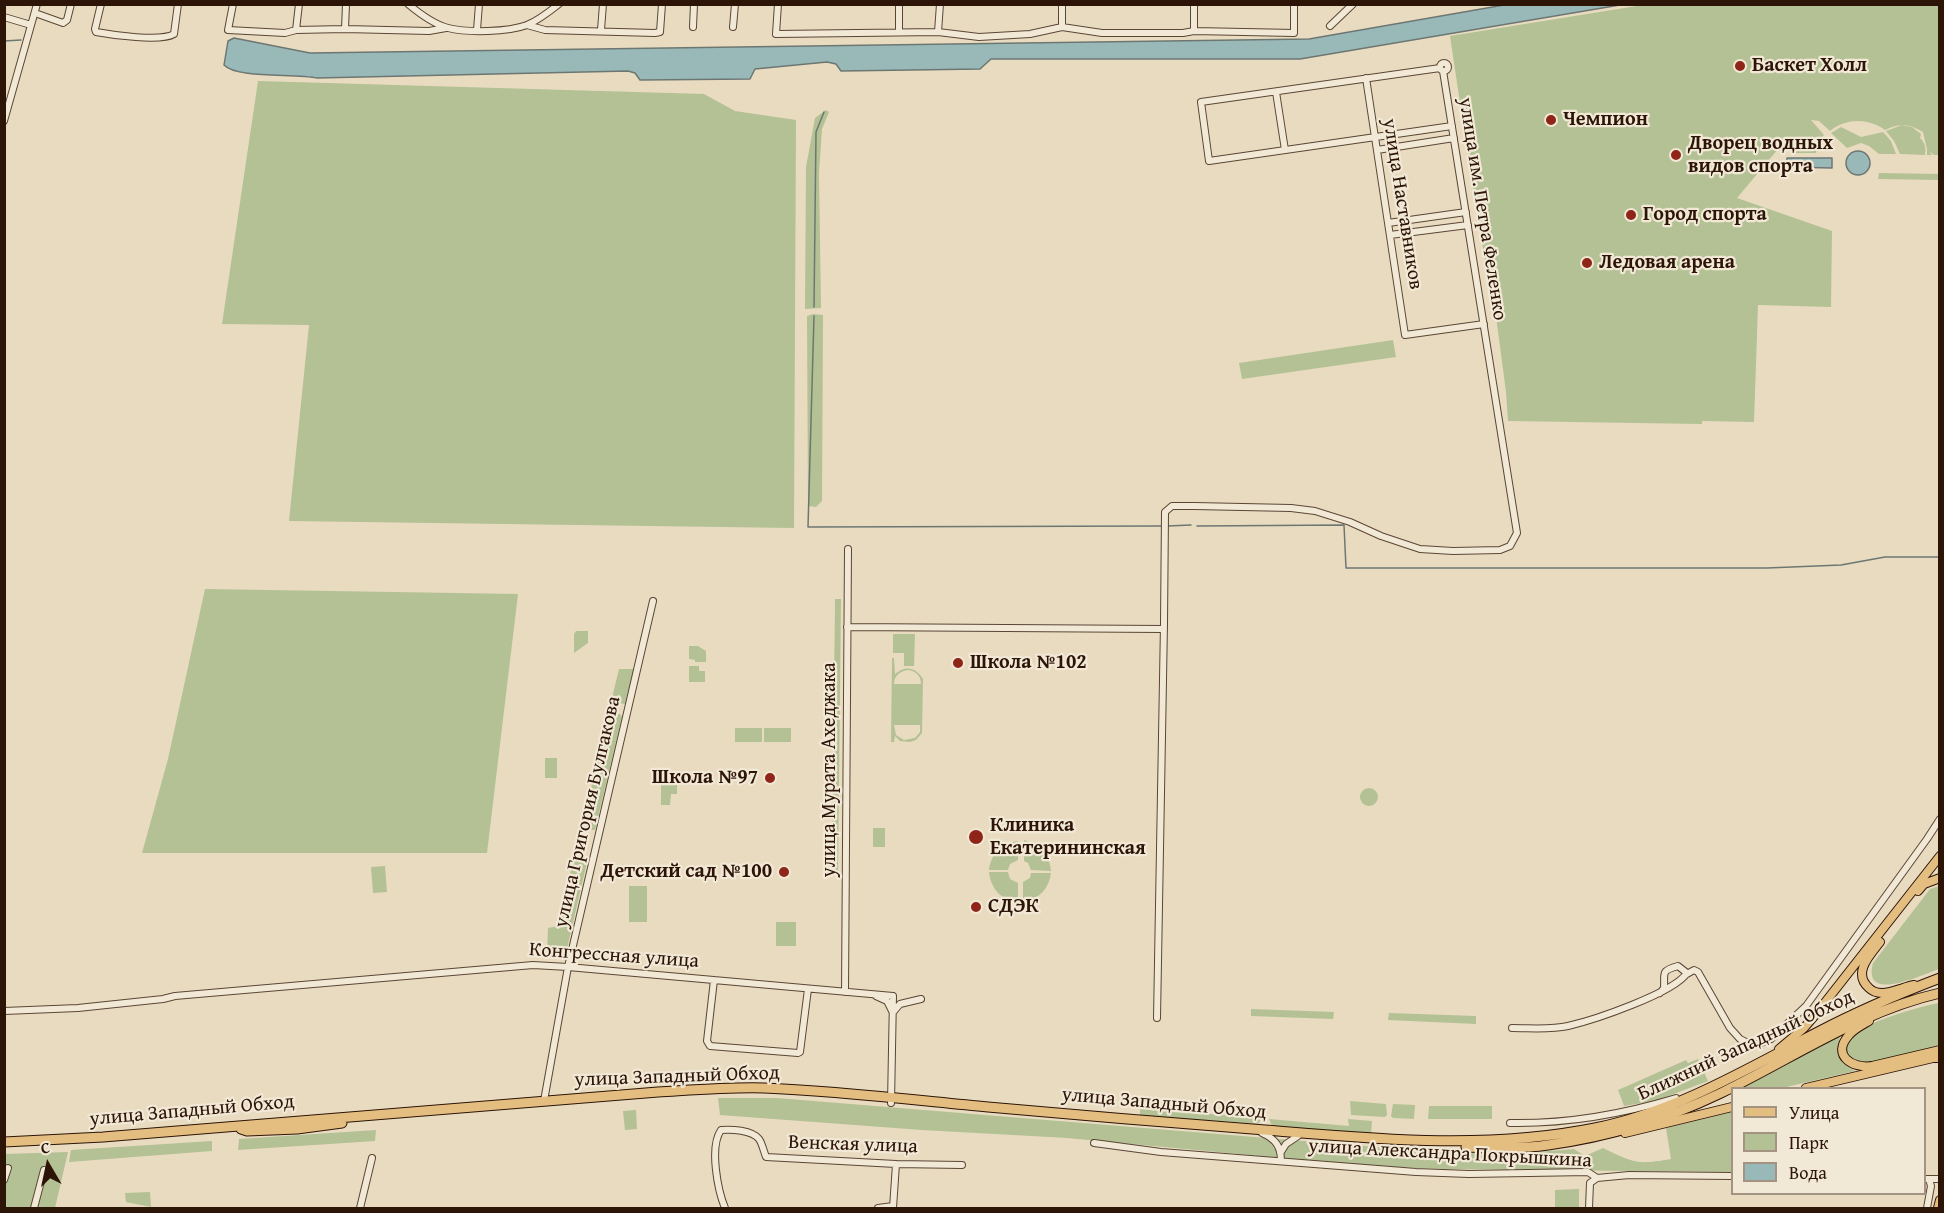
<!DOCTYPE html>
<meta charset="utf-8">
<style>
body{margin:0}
#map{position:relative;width:1944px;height:1213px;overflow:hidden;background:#e9dbc0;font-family:"Gentium Book Plus",serif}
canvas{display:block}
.frame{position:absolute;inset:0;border:6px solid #2c1407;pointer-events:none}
.legend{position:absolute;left:1731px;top:1087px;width:195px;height:108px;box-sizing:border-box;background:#f1e8d6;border:2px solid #a29383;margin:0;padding:8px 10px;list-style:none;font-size:18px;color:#2c1407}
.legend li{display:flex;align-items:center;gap:12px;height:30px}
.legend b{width:30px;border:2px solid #a29383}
.north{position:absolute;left:18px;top:1135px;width:60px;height:60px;-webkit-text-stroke:4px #f1e8d6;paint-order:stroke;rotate:351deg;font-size:16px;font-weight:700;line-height:24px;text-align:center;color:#2c1407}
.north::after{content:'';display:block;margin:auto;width:21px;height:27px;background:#2c1407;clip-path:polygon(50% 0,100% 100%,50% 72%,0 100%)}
</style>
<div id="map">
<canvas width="1944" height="1213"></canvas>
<div class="frame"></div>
<ul class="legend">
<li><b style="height:8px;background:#e4be80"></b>Улица</li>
<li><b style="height:16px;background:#b3c195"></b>Парк</li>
<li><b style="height:16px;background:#99b9b9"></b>Вода</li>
</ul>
<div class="north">С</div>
</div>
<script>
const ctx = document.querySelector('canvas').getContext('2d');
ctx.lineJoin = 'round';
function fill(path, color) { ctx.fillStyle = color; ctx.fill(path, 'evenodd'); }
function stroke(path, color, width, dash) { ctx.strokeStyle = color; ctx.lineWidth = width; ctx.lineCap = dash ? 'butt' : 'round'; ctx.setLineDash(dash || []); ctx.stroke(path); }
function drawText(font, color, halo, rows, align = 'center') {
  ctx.font = font + ' "Gentium Book Plus",serif'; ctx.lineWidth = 4.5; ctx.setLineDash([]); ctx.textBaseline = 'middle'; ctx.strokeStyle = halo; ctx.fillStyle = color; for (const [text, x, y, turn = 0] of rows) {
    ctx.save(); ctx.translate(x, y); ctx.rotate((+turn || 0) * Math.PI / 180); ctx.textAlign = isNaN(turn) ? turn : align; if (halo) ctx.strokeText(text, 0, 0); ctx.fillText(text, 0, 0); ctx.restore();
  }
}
const green = new Path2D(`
 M1643 5H1939V155H1934L1929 151 1932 155H1927V149L1923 132C1909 124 1901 122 1885 130 1868 118 1846 118 1830 131L1819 121 1811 120 1824 135 1819 142 1816 153H1792L1791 150 1783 146 1789 136 1737 198 1832 231 1831 307 1758 305 1754 422 1702 421V424L1508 421 1506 392 1494 301 1491 297 1469 163 1450 36Z
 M258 81 704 94 735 111 796 120 794 528 289 521 309 325 222 324Z
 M826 110 829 112 822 129 819 173 821 308 805 309 806 167 815 118Z
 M1902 125 1912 127 1921 134 1920 138C1925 143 1926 147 1925 155L1900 154 1894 141 1886 131Z
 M1841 127 1861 137 1883 132 1891 141 1896 154H1879L1869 146 1861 143 1847 148 1831 133Z
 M1879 173 1939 174V180L1878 179Z
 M813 314 823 315 822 501 816 507 808 506 807 316Z
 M1393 340 1396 357 1242 379 1239 363Z
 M205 589 518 594 487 853H142L168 759Z
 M835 599H841L838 875H832Z
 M576 631H588V643L574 653V634Z
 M893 634H915L914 666H904V653H893Z
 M689 646H698L706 651V662H695V660L689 659Z
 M892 658H894L895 674C905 665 916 667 923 679L922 733 916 740 910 742 900 741 895 736 894 742H891ZM908 670C916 671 921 676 921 684H894C894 676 900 671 908 670ZM894 725H920V732L915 738 904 740 896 735Z
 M689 666H699V671H705V682H689Z
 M619 669H634L625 704 611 702Z
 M611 713 620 714 622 717 595 830H581L608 716Z
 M735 728H762V742H735Z
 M764 728H791V742H764Z
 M545 758H557V778H545Z
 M661 774H677V794H671L670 805H661Z
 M1360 797a9 9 0 1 1 18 0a9 9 0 1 1-18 0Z
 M873 828H885V847H873Z
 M1024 840C1039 845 1050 854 1051 871L1031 870 1028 863 1024 861Z
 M1018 841V860L1010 864 1008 870H989C991 853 1002 843 1018 841Z
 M585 859 587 862 566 953H547L548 928 558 926 573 862 576 860Z
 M385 866 387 892 373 893 371 867Z
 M989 872H1008L1010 879 1018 883V902C1001 900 991 889 989 872Z
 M1031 873H1051C1049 889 1039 899 1023 902V882L1030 878Z
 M629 886H647V922H629Z
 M1939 886V969C1921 975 1862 1004 1873 963L1927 893 1930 889Z
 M776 922H796V946H776Z
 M1939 1003V1045L1937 1047 1862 1064 1847 1057C1846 1052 1846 1043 1849 1039 1860 1023 1921 1006 1939 1003Z
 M1251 1009 1334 1012 1333 1019 1251 1016Z
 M1389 1013 1476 1016V1024L1388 1020Z
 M1840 1037C1836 1057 1837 1060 1855 1071L1782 1088H1739L1835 1038Z
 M1698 1059 1708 1081 1655 1101 1624 1106 1618 1090 1686 1060 1688 1063Z
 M718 1098H777L1438 1152 1511 1154 1574 1149 1585 1156 1603 1148C1634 1163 1637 1165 1671 1159L1666 1128 1732 1112V1172L1446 1169 1368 1166 1067 1138 922 1130 720 1115Z
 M1350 1101 1386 1104 1387 1115 1385 1117 1351 1115Z
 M1393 1104 1415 1105 1414 1119 1393 1118 1391 1116Z
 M1429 1106H1492V1119H1428Z
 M1140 1109H1154L1261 1118 1259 1123 1256 1124C1217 1120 1179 1119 1140 1115Z
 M636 1110 637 1129 625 1130 623 1111Z
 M1269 1119 1349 1126 1348 1119 1372 1121 1371 1135 1276 1126 1271 1124Z
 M376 1130 375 1141 238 1150 239 1139Z
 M212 1141V1151L69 1162 71 1150Z
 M68 1152 55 1208H5L4 1154Z
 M1579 1189V1208H1555V1190Z
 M150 1192 151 1207 126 1202 125 1193Z`);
const water = new Path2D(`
 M1504 5H1620L1300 59H991L980 69 841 71 836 64 827 62 755 69 750 79 640 80 635 73 628 71 317 78C296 73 237 79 224 65L228 41 234 38 310 53 1309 39Z
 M1846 163a12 12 0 1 1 24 0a12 12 0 1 1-24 0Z
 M1787 158H1832V168L1787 167Z`);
const stream = new Path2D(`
 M4 41 21 40
 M814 307 816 132 824 112
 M814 316 808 527 1163 526
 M1167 526 1191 525
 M1197 526 1344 525 1346 568H1767L1841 565 1885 557H1940`);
const minor = new Path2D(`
 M101 4 95 29 96 32C112 35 161 42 174 34L178 4
 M233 4 228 30 285 33 296 30 345 29 429 31 446 28
 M408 4C420 14 433 24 448 28 468 33 508 32 527 25 539 20 549 12 559 4
 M778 4 776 34 938 32 979 37 1030 34 1062 27 1102 33H1183L1194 31 1294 33V4
 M35 13 63 23 67 20 71 4
 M4 17 31 25
 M527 25 545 30 655 33 660 32 662 4
 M1330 26 1353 4
 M693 27 694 4
 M733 27 735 4
 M1062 27V4
 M345 29 346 4
 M296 30 299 4
 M477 30 479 4
 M601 30 603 4
 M1194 31V4
 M899 32V4
 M938 32 940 4
 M1440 67a4 4 0 1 1 8 0a4 4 0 1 1-8 0Z
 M1440 68 1201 102 1209 161 1452 126
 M1366 78 1405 335 1484 324
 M1276 92 1285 150
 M4 121 37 4
 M1377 150 1454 138
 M1388 223 1466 212
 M1390 235 1468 225
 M847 627 1164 629
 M1687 974 1694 970 1698 972 1730 1028 1740 1039 1750 1044H1758L1771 1039 1806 1006 1927 839 1940 819
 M714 980 707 1041 710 1046 798 1053 800 1052 808 989
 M845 992 848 549
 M876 996 887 1001 892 1011
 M4 1011 78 1008 163 999 175 996 533 965 568 967 893 996 891 1103
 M894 1011 900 1004 921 999
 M1157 1018 1164 623 1165 512 1172 506H1194L1291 508 1315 511 1350 522 1381 536 1420 549 1453 551 1500 550 1510 546 1517 533 1443 71
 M1512 1028C1531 1028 1550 1030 1568 1026 1594 1020 1674 993 1687 973L1678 966C1660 971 1665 973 1664 988L1660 993
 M544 1101 568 967 653 601
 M1510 1123C1566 1124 1623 1114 1676 1098
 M1262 1133C1276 1139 1281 1147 1281 1161
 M1094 1143 1161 1152 1416 1172 1469 1174 1588 1172 1597 1178 1629 1175 1732 1176
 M1281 1152 1286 1144 1298 1136
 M1924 1179H1940
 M4 1180 8 1168
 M34 1208 44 1170
 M360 1208 372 1158
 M725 1208C718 1191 709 1147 721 1130 731 1129 752 1130 759 1139 762 1143 764 1152 766 1157L896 1164 962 1165
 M878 1208 893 1206
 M893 1208 896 1164
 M1589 1208 1590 1183 1597 1178
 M1927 1208 1931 1186 1929 1179`);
const major = new Path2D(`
 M1918 891 1924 884 1940 878
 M1880 942C1870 955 1852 973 1869 988 1872 991 1876 993 1882 993 1892 993 1904 987 1914 985
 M1869 1021C1862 1025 1854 1029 1849 1035 1831 1055 1852 1069 1872 1066L1940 1050
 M1779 1049 1804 1028 1816 1014 1940 856
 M1806 1088 1933 1058H1940
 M1625 1133 1732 1107
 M1938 1208 1940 1200`);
const highway = new Path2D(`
 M241 1129 247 1131 297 1129 342 1123
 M4 1142 103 1137 658 1092C693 1090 729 1087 764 1088 839 1091 914 1100 988 1107 1080 1115 1173 1123 1265 1130 1375 1139 1486 1150 1595 1128 1675 1112 1747 1069 1818 1032 1858 1011 1898 994 1940 978
 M1466 1147C1493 1148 1521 1149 1548 1145 1607 1137 1667 1119 1721 1093 1793 1058 1861 1011 1940 993`);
const markers = [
 [1740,66,6,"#8f2418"],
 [1551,120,6,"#8f2418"],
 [1676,155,6,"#8f2418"],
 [1631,215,6,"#8f2418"],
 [1587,263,6,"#8f2418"],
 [958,663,6,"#8f2418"],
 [770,778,6,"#8f2418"],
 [976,837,8,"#8f2418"],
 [784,872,6,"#8f2418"],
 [976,907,6,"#8f2418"]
];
const poiNames = [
 ["Баскет Холл",1752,66],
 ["Чемпион",1563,120],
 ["Дворец водных",1688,144],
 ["видов спорта",1688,167],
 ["Город спорта",1643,215],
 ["Ледовая арена",1599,263],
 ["Школа №102",970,663],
 ["Школа №97",758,778,"right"],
 ["Клиника",990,826],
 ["Екатерининская",990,849],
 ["Детский сад №100",772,872,"right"],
 ["СДЭК",988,907]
];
const streetNames = [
 ["улица Наставников",1402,204,81],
 ["улица им. Петра Феленко",1482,209,81],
 ["улица Мурата Ахеджака",830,770,-90],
 ["улица Григория Булгакова",588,812,-77],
 ["Конгрессная улица",614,956,4],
 ["Ближний Западный Обход",1746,1046,-25],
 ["улица Западный Обход",677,1077,-2],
 ["улица Западный Обход",1164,1104,5],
 ["улица Западный Обход",192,1111,-5],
 ["Венская улица",853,1145,2],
 ["улица Александра Покрышкина",1450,1154,3]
];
fill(green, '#b3c195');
fill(water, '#99b9b9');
stroke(water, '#6d7772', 1.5);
stroke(stream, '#6d7772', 1.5);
stroke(minor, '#5b4635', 8);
stroke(major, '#2c1407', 10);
stroke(highway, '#2c1407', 11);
stroke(minor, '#f1e8d6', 6);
stroke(major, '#e4be80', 8);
stroke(highway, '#e4be80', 9);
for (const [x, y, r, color] of markers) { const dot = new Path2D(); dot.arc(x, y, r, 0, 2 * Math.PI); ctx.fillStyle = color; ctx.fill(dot); stroke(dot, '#f1e8d6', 2); }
drawText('bold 20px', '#2c1407', '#f1e8d6', poiNames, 'left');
drawText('20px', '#2c1407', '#f1e8d6', streetNames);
</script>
